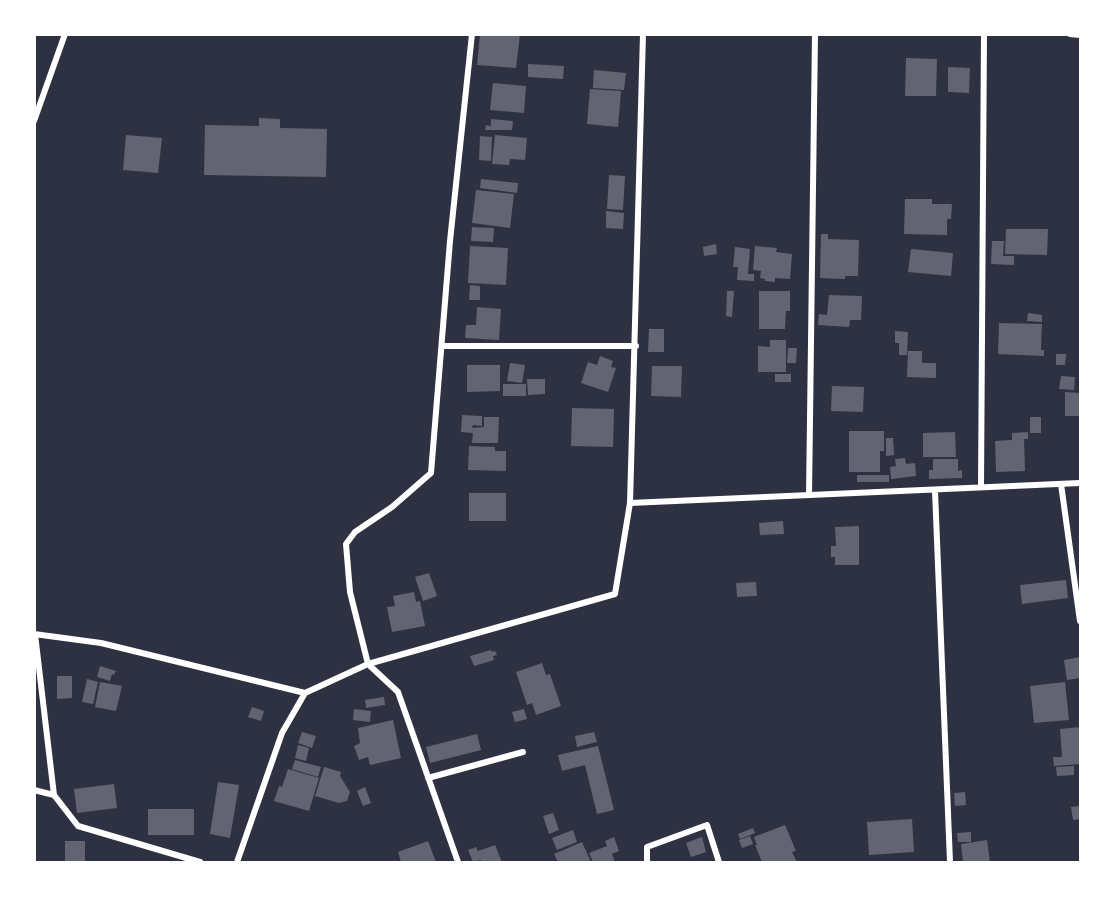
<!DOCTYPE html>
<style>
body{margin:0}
#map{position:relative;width:1115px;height:897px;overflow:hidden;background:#2d3142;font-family:"Varela Round",sans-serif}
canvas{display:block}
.frame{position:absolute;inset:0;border:36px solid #fff;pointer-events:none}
</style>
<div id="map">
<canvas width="1115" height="897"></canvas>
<div class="frame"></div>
</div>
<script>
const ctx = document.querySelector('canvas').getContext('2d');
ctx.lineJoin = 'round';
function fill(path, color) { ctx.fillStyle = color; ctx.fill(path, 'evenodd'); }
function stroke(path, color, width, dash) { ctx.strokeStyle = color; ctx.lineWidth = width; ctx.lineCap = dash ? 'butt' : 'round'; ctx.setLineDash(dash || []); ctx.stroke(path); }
const building = new Path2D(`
 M480 34H520L516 68 477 65Z
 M906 58 937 59 936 96H905Z
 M528 64 564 66 563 79 528 77Z
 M948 67 970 68 969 93 948 92Z
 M594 70 626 73 624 90 593 88Z
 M493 83 526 86 524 113 490 110Z
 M590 89 621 91 618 127 587 124Z
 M259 118 280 119V128L327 129 326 177 204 175 205 125 259 126Z
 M491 119 513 121 512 130H485L486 125 491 126Z
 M126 135 162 138 158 173 123 170Z
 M495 135 527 138 525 160 510 159 509 165 492 164Z
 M480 136 492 137 491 161 479 160Z
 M609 175 625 176 623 210 607 209Z
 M481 179 518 183 517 193 480 188Z
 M476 190 514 194 510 228 472 223Z
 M905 199H932V204H952L951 219H947V235L904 234Z
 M606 211 624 213 623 229 606 228Z
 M472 227 494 228 493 242 471 241Z
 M1006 229H1048L1047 255 1005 254Z
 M821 234H828V239L859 240 858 276H845V279L820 278Z
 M992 241H1004L1003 256H1014V265L991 264Z
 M716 244 717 254 704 256 703 247Z
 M470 246 508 248 506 285 468 283Z
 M755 246 777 248 776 252 792 254 790 279 775 278V282L765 281V279L760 278 761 271 753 270Z
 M735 247 750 249 748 274H754V281L737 280 738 267H733Z
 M911 249 953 253 951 276 908 272Z
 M470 285 480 286V300H469Z
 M727 291H734L732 317 726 316Z
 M759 291H790V311H786L785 329H759Z
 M829 295 862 296 861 320H850L849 327 818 325 819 314 827 315Z
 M477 307 501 309 499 340 465 338 466 325H476Z
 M1028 313 1042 315V322L1027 321Z
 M999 323 1042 324 1041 350H1044V356L998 354Z
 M649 329H664V352H648Z
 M895 331 908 332 907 355H899V343H895Z
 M770 340H786V372H758V346L770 347Z
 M788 348H797L796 363H787Z
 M908 351H922V363H936V378L907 377Z
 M1056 354H1066L1065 365H1056Z
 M600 356 613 361 611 367 616 368 608 392 581 383 588 362 597 365Z
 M510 363 525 365 522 383 507 381Z
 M467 365H500V391L467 392Z
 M652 366H682L681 397 651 396Z
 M775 374H791V382H775Z
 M1061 376 1075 377 1074 390 1059 389Z
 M527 379H545V394L528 395Z
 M503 384H526V396H503Z
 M832 386 864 387 863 412 831 411Z
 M1065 392 1080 393V416H1065Z
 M572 408 614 409 613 447 571 446Z
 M462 415 482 416V426L473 425 472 428 484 427V417H499L498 443H472L473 433 461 432Z
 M1030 417H1041V433H1030Z
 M849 431H884V451H880V472H849Z
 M955 432 956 457H923V433Z
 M1028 432V439H1024L1025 471 996 472 995 441 1012 440V433Z
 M886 438H893L894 455 886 456Z
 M469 446 495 447V451H506V471L468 470Z
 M905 458 906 464 915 463 916 476 891 479 890 467 896 466 895 459Z
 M933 459H958V471L962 470V478L929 479V470H933Z
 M857 475H889V482H857Z
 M469 493H506V521H469Z
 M783 521 784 534 760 535 759 523Z
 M859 526V565H835V557H831V546H836L835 527Z
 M429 573 437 596 423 601 415 577Z
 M1066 580 1068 598 1022 604 1020 585Z
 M756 582 757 596 737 597 736 583Z
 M414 592 416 602 420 601 425 626 392 632 387 607 395 606 393 596Z
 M491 650 492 652 495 651 497 655 493 656 494 660 474 666 470 656Z
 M1080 657V678L1067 680 1064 660Z
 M542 663 546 675 550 674 561 706 536 715 532 703 527 705 516 672Z
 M100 666 116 671 114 675 112 674 110 681 97 677Z
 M57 676H72V698L57 699Z
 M87 679 98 682 93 704 82 702Z
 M100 682 122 686 116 711 95 707Z
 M1065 682 1069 720 1034 723 1030 686Z
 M384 697 385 705 366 708 365 700Z
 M252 707 264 711 261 721 248 717Z
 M354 709 371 711 370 722 353 720Z
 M524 709 527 719 515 722 512 712Z
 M393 720 401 758 370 765 368 757 359 760 354 746 360 743 358 728Z
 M1080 727V764L1054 766 1053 757H1062L1060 729Z
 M302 732 316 736 312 748 298 743Z
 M594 732 597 742 577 747 575 736Z
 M477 734 481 750 430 763 426 747Z
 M298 745 309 748 306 761 295 758Z
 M598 746 614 810 597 814 585 765 562 771 558 755Z
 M295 760 321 767 318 777 292 769Z
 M1074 766V775L1057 776 1056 767Z
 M324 767 341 772 340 776 350 792 347 801 339 803 315 796Z
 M288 769 319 778 309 811 274 801 279 786 282 787Z
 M218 782 239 785 230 838 210 834Z
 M114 784 117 808 77 813 74 789Z
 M365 787 371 803 363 806 357 791Z
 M965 792 966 805 955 806 954 793Z
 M1080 806V819L1073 820 1071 807Z
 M148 809H194V835H148Z
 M553 813 559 830 549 834 543 816Z
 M912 819 914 852 869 855 867 822Z
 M785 825 796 851 792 852 797 862H762L755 845H757L754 837Z
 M753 828 755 833 740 839 738 834Z
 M573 830 577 842 557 850 552 838Z
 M971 832V842H958L957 833Z
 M750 836 753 844 742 848 739 840Z
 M614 837 619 851 612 854 615 862H593L589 853 607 846 605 841Z
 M702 837 706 852 691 857 686 843Z
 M987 840 990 862H963L961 844Z
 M65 841H85V862H65Z
 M428 841 436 862H401L398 852Z
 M582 842 591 862H558L554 854Z
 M495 845 502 862H482L481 860 473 862 468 850 476 847 478 851Z`);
const minor = new Path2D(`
 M1070 34 1080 35
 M34 121 65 34
 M443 346H636
 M1061 484 1080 621
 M981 487 984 34
 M935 491 950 862
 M809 495 815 34
 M630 503 643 34
 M34 634 101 643 305 693
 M35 634 54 795
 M428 778 523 752
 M34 790 54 795 78 826 200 862
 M237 862 282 733 305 693 368 664 615 594 630 503 1080 483
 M458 862 398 692 368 664 350 592 346 544 355 532 392 507 431 473 450 241 472 34
 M647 862V847L707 825 719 862`);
fill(building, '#626471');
stroke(minor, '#fff', 6);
</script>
